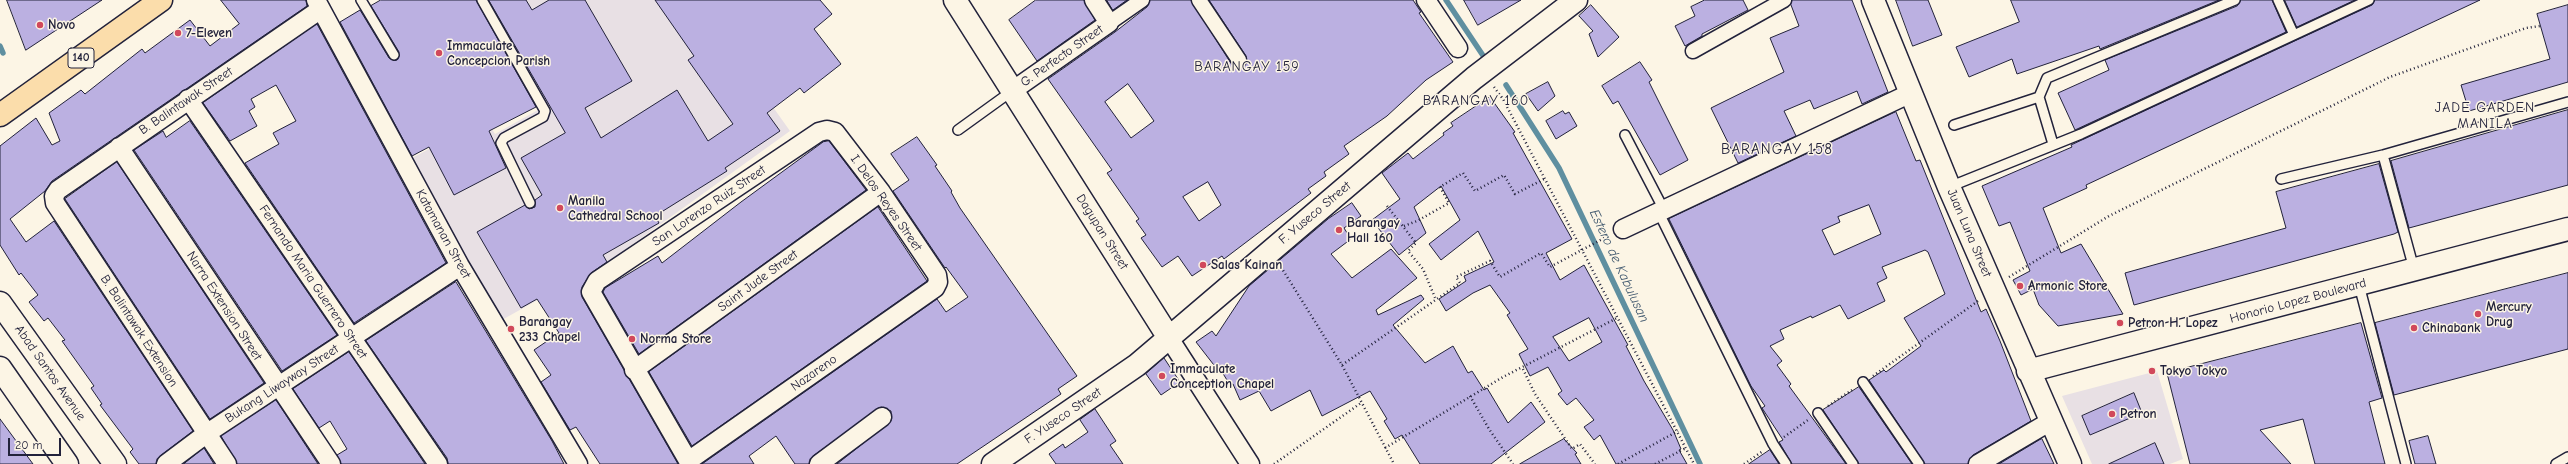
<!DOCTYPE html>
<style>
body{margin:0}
#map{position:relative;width:2568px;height:464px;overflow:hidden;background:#fcf5e5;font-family:"Comic Neue",sans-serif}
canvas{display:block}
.scale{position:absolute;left:8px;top:438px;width:53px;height:18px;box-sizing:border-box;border:2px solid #22223b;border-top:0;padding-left:5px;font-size:12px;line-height:14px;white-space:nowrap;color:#22223b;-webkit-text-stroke:3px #fcf5e5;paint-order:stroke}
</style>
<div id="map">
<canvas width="2568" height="464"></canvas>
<div class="scale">20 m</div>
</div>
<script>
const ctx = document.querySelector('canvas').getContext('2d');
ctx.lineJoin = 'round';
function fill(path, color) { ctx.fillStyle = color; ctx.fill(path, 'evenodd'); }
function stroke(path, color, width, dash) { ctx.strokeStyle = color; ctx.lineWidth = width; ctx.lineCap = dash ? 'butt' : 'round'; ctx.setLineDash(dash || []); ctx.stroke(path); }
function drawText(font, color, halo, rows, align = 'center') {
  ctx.font = font + ' "Comic Neue",sans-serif'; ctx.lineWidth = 3; ctx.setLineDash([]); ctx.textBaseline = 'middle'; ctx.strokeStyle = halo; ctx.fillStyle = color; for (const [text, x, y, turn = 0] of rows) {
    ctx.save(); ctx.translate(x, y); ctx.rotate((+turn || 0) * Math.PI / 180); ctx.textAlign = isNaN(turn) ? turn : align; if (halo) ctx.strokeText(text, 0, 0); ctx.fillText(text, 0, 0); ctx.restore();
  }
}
const built = new Path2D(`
 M477 0H697L790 131 615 257 500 321 410 159 486 119 495 134 538 110Z
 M2157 371 2183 459 2170 464H2092L2062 396Z`);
const stream = new Path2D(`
 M1446 0 1488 63
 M0 46 3 53
 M1506 85 1559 168 1700 464`);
const building = new Path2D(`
 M7 0H102L26 50Z
 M221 0H306L307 6 52 181 45 191 10 219 26 242 54 221 193 431 160 456 156 464H139L130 452 133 449 100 405 102 404 91 388 94 386 62 341 65 340 48 318 44 321 29 302 38 295 21 273 19 275 0 245V146L36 118 52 145 60 141 49 113 81 90 85 94 142 49 145 53 190 20 210 46 239 24Z
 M381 0H476L536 107 489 131 506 168 454 195 429 147 412 156 340 22 360 10 389 58 397 60 399 52 371 6Z
 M489 0H526L532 10 549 0H585L632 81 585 108 601 138 677 90 708 141 733 124 688 60 694 56 655 0H820L832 14 814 29 841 64 804 93 800 88 767 113 780 131 725 168 727 171 655 216 659 223 603 255 607 262 591 273 582 287V297L678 464H600L576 427 570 430 541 382 551 375 534 350 559 333 537 299 521 308 477 232 525 205 529 209 535 207V200L542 195 521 158 565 133Z
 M1036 0H1084L1095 20 1037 61 1009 20Z
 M1107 0H1127L1113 10Z
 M1150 0H1191L1232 65 1239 68 1246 64V56L1209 0H1413L1421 12 1419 13 1453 62 1426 80 1387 116 1344 146 1349 154 1324 172 1326 176 1308 189 1311 193 1224 259 1222 256 1192 276 1178 256 1162 267 1141 238 1146 235 1136 221 1139 219 1107 173 1112 170 1048 79 1115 32 1147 7ZM1128 84 1154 121 1131 138 1105 102ZM1208 182 1221 205 1199 221 1183 197Z
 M1464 0H1521L1478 25Z
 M1705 0H1743L1748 10 1702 34V36L1685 46 1675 26 1695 16 1691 7Z
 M1792 0H1852L1888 92 1862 104 1857 91 1814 109 1810 100 1784 111 1796 136 1738 163 1711 108 1784 72 1770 38 1799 26 1791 5Z
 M1896 0H1928L1942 35 1913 46Z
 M2011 0H2219L2100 49 2099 46 2017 74 2012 59 1969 77 1956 47 2019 22Z
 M2241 0H2272L2286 32 2075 130 2058 93 2109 70 2105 60 2237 6Z
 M2285 0H2355L2297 27Z
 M2375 0H2480L2086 185 2087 188 2043 208 2061 253 2081 244 2123 314 2058 326 2039 305 2033 289 2021 295 2013 280 2030 271 2010 222 1999 226 1982 186 2072 147 2071 145 2372 5Z
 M1591 5 1619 37 1598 57 1589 34 1593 31 1579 16Z
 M2568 5V82L2469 111 2461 85 2550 59 2537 14Z
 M317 24 446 263 354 323 245 163 279 144 273 133 296 121 276 85 251 99 255 107 249 111 257 126 230 141 203 103Z
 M1640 62 1652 80 1649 82 1688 160 1660 175 1618 101 1613 104 1602 86Z
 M1548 82 1555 96 1538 111 1526 94Z
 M1490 97 1515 132 1513 133 1572 239 1546 253 1560 280 1584 265 1628 345 1626 346 1644 381 1673 430 1681 449 1679 450 1687 464H1616L1600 435 1594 440 1584 427 1594 420 1576 398 1567 405 1558 394 1562 391 1548 367 1530 376 1519 354 1528 349 1507 315 1510 313 1490 285 1473 293 1446 311 1439 299 1466 281 1464 276 1494 262 1478 231 1441 260 1429 244 1460 220 1441 186 1414 207 1426 233 1399 255 1372 220 1400 199 1382 173 1408 153 1413 159 1444 135 1443 133 1453 126 1451 123ZM1589 318 1602 342 1569 361 1553 337Z
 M2568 110V185L2409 228 2391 161Z
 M1563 111 1565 114 1569 112 1577 126 1556 139 1546 121Z
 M1896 112 1916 161 1920 160 1981 312 1986 309 2000 341 2031 421 1973 455 1968 464H1925L1869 380 1884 370 1886 372 1921 346 1904 318 1945 294 1928 252 1925 250 1882 267 1887 278 1877 283 1885 301 1848 319 1840 305 1812 318 1811 316 1780 330 1784 339 1770 346 1782 361 1777 365 1791 384 1789 386 1846 464H1792L1779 442 1783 440 1762 408 1765 406 1751 386 1669 219ZM1869 205 1881 234 1834 255 1822 230 1840 222 1838 217Z
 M190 121 337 335 282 371 134 150 163 131 166 137Z
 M917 137 937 165 935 166 952 191 951 192 960 208 1077 376 1058 389 1061 394 957 464H837L891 421V411L881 407 813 456 809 464H795L776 436 749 456 754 464H702L937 299 946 312 968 297 946 267 945 268 893 191 909 180 891 154Z
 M829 141 866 190 639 354 603 292 605 288 658 256 662 263 741 202 823 142Z
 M117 162 264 383 210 419 65 199Z
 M2379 164 2398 232 2394 234 2134 305 2125 273 2286 228 2276 192Z
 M1352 203 1361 216 1344 228 1351 239 1331 254 1352 278 1391 249 1417 278 1376 310 1378 315 1421 295 1424 299 1393 325 1425 363 1453 346 1468 373 1472 371 1484 390 1487 388 1508 423 1531 402 1545 422 1491 464H1420L1402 435 1395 439 1384 421 1387 419 1370 391 1322 416 1310 390 1271 411 1259 391 1240 400 1233 384 1230 385 1219 367 1217 369 1196 342 1212 331 1216 336 1249 286 1328 219Z
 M878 207 927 281 692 446 649 372Z
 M2568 273V349L2394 395 2375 323Z
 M456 282 552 441 564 464H448L447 458 366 341Z
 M2361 323 2382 398 2369 402 2385 464H2315L2303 419 2260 430 2291 464H2190L2167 373Z
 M349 352 425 464H341L337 455 347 449 330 421 319 428 293 389Z
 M1164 358 1180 382 1161 395 1146 374Z
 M1859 387 1912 464H1859L1823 410Z
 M2134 393 2142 413 2090 435 2082 416Z
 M276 400 318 464H237L221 436Z
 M1095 409 1116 441 1110 445 1123 464H1056L1049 454 1063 444 1065 448 1088 432 1080 420Z
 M0 419 33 464H0Z
 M2428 436 2436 464H2415L2409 441Z
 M1564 439 1577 453 1575 454 1581 464H1520Z
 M2042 439 2054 464H1999L2039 440Z
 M2155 443 2164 464H2109Z
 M204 448 214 464H184Z
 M1770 450 1779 464H1749Z`);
const path = new Path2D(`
 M1494 87 1503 99 1694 464
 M1387 206 1416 243 1408 251 1423 269 1436 300
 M1404 226 1417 221 1449 203 1440 187 1463 173 1475 191 1504 175 1515 194 1544 179
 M1281 267 1342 365 1394 464
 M2009 277 2109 216 2390 77 2526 28 2540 26
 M1342 365 1460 283 1456 277 1490 261 1500 277 1541 253 1550 267 1608 236
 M1523 369 1535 394 1572 449 1580 444 1595 464
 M1873 376 1978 301
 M1470 396 1489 429 1513 464
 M1828 406 1852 390
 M1784 437 1808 420
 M1385 448 1503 377 1617 318
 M1274 464 1361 403
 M1618 464 1678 431
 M1655 464 1686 448
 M1744 464 1763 451`);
const service = new Path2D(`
 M361 0 394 55
 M482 0 545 111 543 117 504 138 501 143 530 203
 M2278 0 2294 35
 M1954 125 2039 97
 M958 130 1012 91
 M1625 135 1663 208
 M2053 144 2039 97 2047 78 2235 0
 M2383 155 2414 269
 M2281 179 2383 155 2568 102
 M1949 187 2081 134 2369 0
 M1658 211 1773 444 1786 464
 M2359 285 2406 464
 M1863 382 1919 464
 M1818 413 1853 464
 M2556 464 2568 457`);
const pedestrian = new Path2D(`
 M1199 0 1239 60
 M1109 23 1142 0
 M1693 51 1784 0`);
const minor = new Path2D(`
 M316 0 460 266 578 464
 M1426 0 1458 48
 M1012 91 1109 23 1094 0
 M188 99 438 464
 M119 147 331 464
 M1623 229 1911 93
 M1169 338 1250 464
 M634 370 881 192
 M688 461 935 288 938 282 937 275 881 192 835 132 827 130 819 132 597 281 591 292 690 464
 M166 464 206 434 460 266
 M227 464 55 203 54 196 58 190 321 9
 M819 464 882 417
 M1978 464 2051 421`);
const tertiary = new Path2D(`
 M955 0 1169 338
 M993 464 1137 365 1474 78 1576 0`);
const secondary = new Path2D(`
 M1873 0 1949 187 2070 464
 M0 303 115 464
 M0 368 67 464
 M2028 371 2568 229`);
const primary = new Path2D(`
 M0 115 161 0`);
const markers = [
 [40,25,4,"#d1495b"],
 [178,33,4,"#d1495b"],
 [439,53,4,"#d1495b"],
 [560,208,4,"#d1495b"],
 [1339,230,4,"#d1495b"],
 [1203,265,4,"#d1495b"],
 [2020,286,4,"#d1495b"],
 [2478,314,4,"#d1495b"],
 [2120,323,4,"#d1495b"],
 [2414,328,4,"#d1495b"],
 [511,329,4,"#d1495b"],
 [632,339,4,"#d1495b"],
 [2152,371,4,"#d1495b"],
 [1162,376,4,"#d1495b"],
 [2112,414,4,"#d1495b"]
];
const shields = [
 [81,58,26]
];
const shieldNames = [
 ["140",81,58]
];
const poiNames = [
 ["Novo",48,25],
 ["7-Eleven",186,33],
 ["Immaculate",447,46],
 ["Concepcion Parish",447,61],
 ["Manila",568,201],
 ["Cathedral School",568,216],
 ["Barangay",1347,223],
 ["Hall 160",1347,238],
 ["Salas Kainan",1211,265],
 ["Armonic Store",2028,286],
 ["Mercury",2486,307],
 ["Drug",2486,322],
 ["Barangay",519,322],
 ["233 Chapel",519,337],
 ["Petron H. Lopez",2128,323],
 ["Chinabank",2422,328],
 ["Norma Store",640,339],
 ["Immaculate",1170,369],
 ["Conception Chapel",1170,384],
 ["Tokyo Tokyo",2160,371],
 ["Petron",2120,414]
];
const streetNames = [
 ["G. Perfecto Street",1062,56,-35],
 ["B. Balintawak Street",186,101,-34],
 ["I. Delos Reyes Street",886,203,55],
 ["San Lorenzo Ruiz Street",709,206,-34],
 ["F. Yuseco Street",1315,213,-40],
 ["Dagupan Street",1102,232,58],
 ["Juan Luna Street",1969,233,67],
 ["Katamanan Street",443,234,61],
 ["Saint Jude Street",758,281,-36],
 ["Fernando Maria Guerrero Street",313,282,56],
 ["Honorio Lopez Boulevard",2298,301,-15],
 ["Narra Extension Street",224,306,57],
 ["B. Balintawak Extension",139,331,57],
 ["Abad Santos Avenue",50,373,55],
 ["Nazareno",814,373,-35],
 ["Bukang Liwayway Street",282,384,-33],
 ["F. Yuseco Street",1063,416,-34]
];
const neighbourhoodNames = [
 ["BARANGAY 159",1247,67],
 ["BARANGAY 160",1476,101],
 ["JADE GARDEN",2485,108],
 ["MANILA",2485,124]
];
const waterNames = [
 ["Estero de Kabulusan",1619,266,65]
];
const quarterNames = [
 ["BARANGAY 158",1777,150]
];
fill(built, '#e8e0e4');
stroke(stream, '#5f8fa0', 5.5);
fill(building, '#bbb0e1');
stroke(building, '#22223b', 1);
stroke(service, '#22223b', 12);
stroke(pedestrian, '#22223b', 17);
stroke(minor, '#22223b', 21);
stroke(tertiary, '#22223b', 25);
stroke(secondary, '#22223b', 25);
stroke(primary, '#22223b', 25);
stroke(path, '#22223b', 2.5, [1, 3]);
stroke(service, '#fcf5e5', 9);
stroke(pedestrian, '#fcf5e5', 14);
stroke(minor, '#fcf5e5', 18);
stroke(tertiary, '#fcf5e5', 22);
stroke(secondary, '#fcf5e5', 22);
stroke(primary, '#fbddab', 22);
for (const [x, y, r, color] of markers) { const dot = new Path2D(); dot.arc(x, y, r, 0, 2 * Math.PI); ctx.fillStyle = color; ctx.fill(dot); stroke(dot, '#fcf5e5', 1.5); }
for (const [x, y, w] of shields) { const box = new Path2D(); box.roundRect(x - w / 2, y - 10, w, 20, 3); ctx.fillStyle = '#fcf5e5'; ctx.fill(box); stroke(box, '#22223b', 1); }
drawText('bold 12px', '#22223b', null, shieldNames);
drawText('bold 13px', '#22223b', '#fcf5e5', poiNames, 'left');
drawText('13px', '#22223b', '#fcf5e5', streetNames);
ctx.letterSpacing = '1px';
drawText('14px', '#22223b', '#fcf5e5', neighbourhoodNames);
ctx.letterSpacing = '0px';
drawText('italic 14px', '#40586e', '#fcf5e5', waterNames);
ctx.letterSpacing = '1px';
drawText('15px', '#22223b', '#fcf5e5', quarterNames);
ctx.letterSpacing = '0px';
</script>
